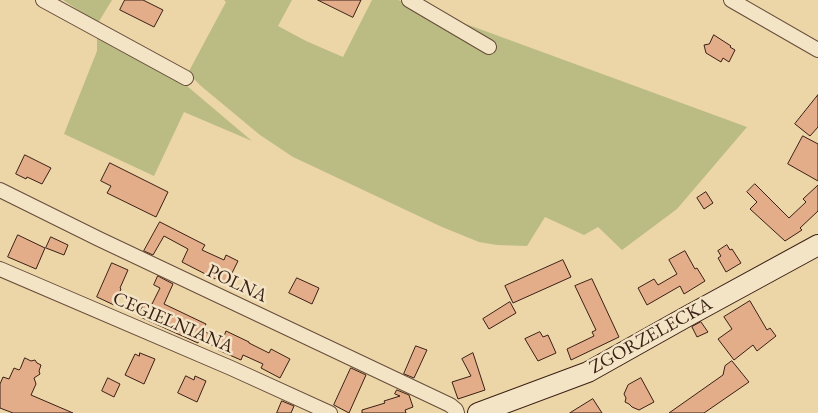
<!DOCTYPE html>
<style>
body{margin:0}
canvas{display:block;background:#ecd5a7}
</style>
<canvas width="818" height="413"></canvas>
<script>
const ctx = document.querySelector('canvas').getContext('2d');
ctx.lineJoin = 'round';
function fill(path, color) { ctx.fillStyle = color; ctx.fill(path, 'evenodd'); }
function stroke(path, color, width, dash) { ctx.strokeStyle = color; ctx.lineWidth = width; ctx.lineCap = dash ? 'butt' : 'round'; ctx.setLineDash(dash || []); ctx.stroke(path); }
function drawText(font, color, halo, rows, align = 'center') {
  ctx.font = font + ' "EB Garamond",serif'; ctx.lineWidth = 5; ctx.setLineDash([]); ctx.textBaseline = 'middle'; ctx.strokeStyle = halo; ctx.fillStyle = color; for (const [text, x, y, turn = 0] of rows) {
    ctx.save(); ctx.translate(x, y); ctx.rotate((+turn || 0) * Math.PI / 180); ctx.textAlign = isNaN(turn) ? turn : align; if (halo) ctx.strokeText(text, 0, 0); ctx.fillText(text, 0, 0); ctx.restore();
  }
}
const green = new Path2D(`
 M63 0H112L98 23Z
 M224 0H292L278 26 306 41 343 57 372 0H398L444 16 747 127 677 209 622 250 598 227 584 235 545 217 527 246 497 245 479 242 442 227 293 157 260 135 201 86 188 73 226 2Z
 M97 36 148 62 187 86 252 141 184 112 154 176 64 134 97 51Z`);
const building = new Path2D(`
 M125 0H143L163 10 154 27 120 10Z
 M318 0H361L353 17Z
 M714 35 731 46 730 47 735 50 729 62 723 58 721 62 706 53 704 45 709 44Z
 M818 95V127L810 136 795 124Z
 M803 136 818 144V181L788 164Z
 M25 155 51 168 42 184 27 177 26 179 16 174Z
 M110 163 168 192 156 217 107 193 111 186 101 181Z
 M755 184 789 218 806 202 803 199 818 185V211L800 228 802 230 785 241 750 209 757 202 747 192Z
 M706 192 713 203 704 209 697 198Z
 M160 222 205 245 202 250 224 260 226 255 238 261 227 283 216 278 215 279 182 262 188 249 164 236 153 255 144 251Z
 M18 235 45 248 36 269 8 257Z
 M51 237 68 245 64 255 46 248Z
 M727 245 730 250 732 249 741 263 726 272 718 258 721 256 718 251Z
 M685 251 695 269 697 268 705 281 684 294 680 286 647 305 638 288 654 279 658 285 677 274 669 260Z
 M563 260 571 277 513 303 505 286Z
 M112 263 128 270 120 288 121 289 114 305 97 297Z
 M158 276 173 284 164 304 206 324 203 331 223 339 226 331 249 342V343L269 353 271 349 290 359 280 378 261 368 263 364 243 355 241 360 218 350 219 348 199 340 198 343 138 316 143 305 150 308 160 288 154 285Z
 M297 278 319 288 312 304 289 293Z
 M592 279 619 337 571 360 567 349 594 336 592 332 596 330 575 286Z
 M750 301 767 330 770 328 776 336 757 351 753 345 734 360 718 339 732 329 724 317Z
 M510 302 516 313 489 329 483 319Z
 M701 322 708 332 697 337 692 327Z
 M540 332 543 337 548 335 556 353 538 361 525 339Z
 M416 346 427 350 414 378 404 374Z
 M140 353 155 359 144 384 125 375 135 354 139 356Z
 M473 353 485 390 458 399 452 382 471 376 462 359Z
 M25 358 31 361 35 360 37 363 41 365 39 371 40 374 34 378 36 384 31 395 73 413H13L0 408V384L3 377 9 379 14 368 19 370 20 369Z
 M732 361 749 382 704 413H669L723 375 725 366Z
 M351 368 366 375 349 413 334 405Z
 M186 376 194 380 195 376 206 381 197 402 178 393Z
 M108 378 120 384 114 397 102 391Z
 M641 378 654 402 639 410 632 407 629 404 625 402 626 398 624 394 628 385Z
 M397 390 409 395 413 407 405 410 406 413H362V410L385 403 384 401 400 396 395 394Z
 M593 399 602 413H570Z
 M282 401 294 406 291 413H277Z`);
const street = new Path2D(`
 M43 0 186 78
 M409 0 489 47
 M731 0 818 50
 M0 190 99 239 450 405 456 410 457 413
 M0 269 231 368 330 413`);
const secondary = new Path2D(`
 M478 413 588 372 686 317 818 245`);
const streetNames = [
 ["POLNA",237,284,25],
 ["CEGIELNIANA",173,323,23],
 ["ZGORZELECKA",651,336,-29]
];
fill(green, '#bbbc84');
fill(building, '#e3ad8a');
stroke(building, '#3b2015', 1);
stroke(street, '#674d3a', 16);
stroke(secondary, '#3b2015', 22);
stroke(street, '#f3e4c6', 14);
stroke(secondary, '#f3e4c6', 20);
drawText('19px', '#3b2015', '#f3e4c6', streetNames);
</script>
